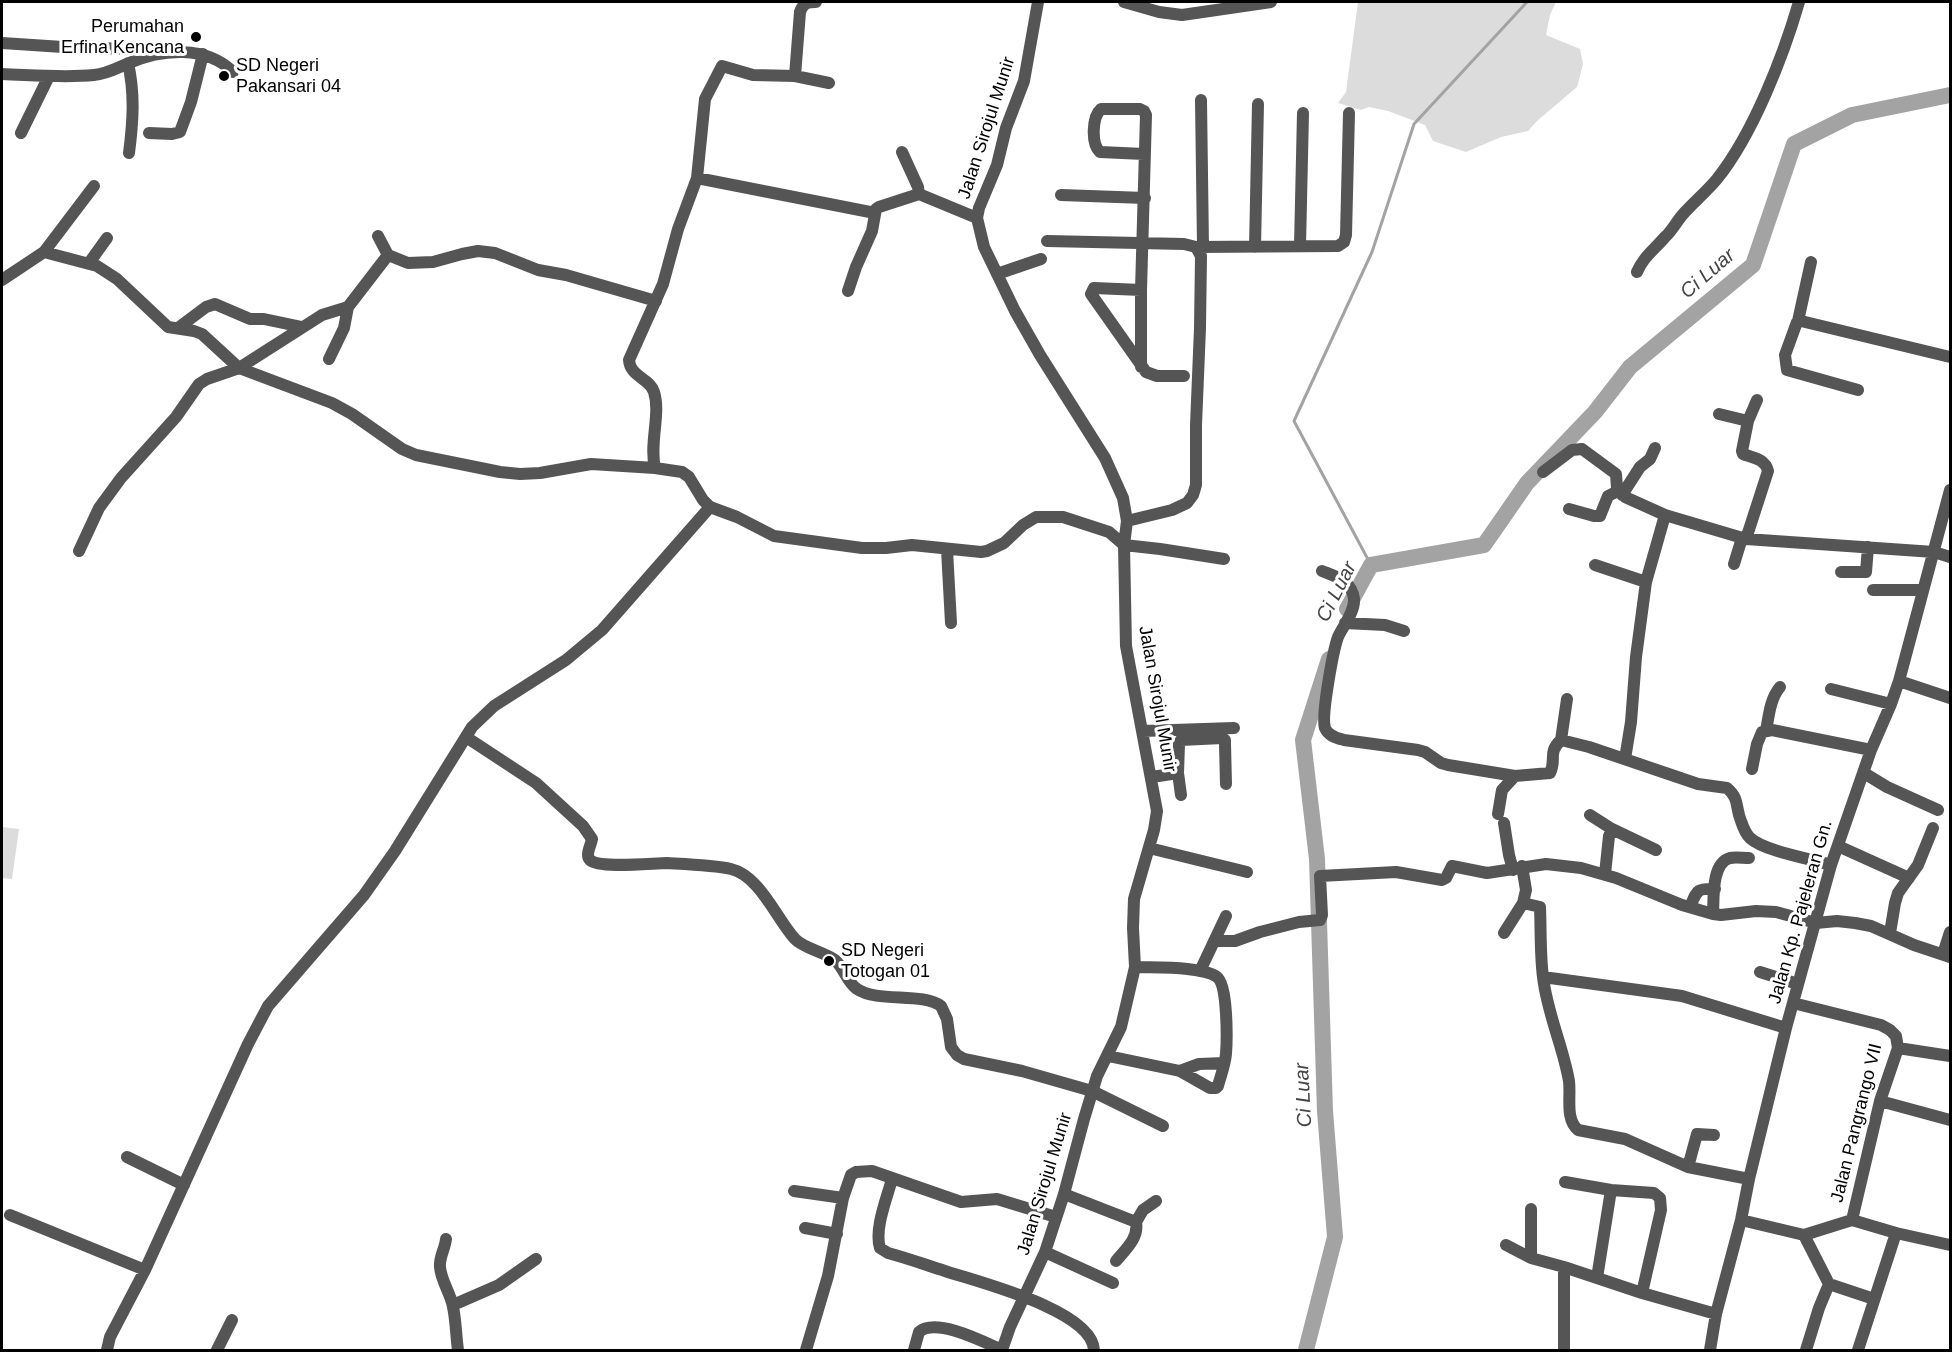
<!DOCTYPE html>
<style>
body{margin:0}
#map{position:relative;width:1952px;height:1352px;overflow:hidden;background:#fff;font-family:Arial,sans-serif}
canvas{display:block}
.frame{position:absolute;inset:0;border:3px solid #000;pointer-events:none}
</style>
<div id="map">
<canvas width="1952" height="1352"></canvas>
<div class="frame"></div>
</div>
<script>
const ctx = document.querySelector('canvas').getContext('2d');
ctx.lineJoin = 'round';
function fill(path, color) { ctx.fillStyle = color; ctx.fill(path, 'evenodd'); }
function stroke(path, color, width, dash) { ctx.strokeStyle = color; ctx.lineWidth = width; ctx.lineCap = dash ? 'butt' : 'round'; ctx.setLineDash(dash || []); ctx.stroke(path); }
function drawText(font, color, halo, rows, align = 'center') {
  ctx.font = font + ' Arial,sans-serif'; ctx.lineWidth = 6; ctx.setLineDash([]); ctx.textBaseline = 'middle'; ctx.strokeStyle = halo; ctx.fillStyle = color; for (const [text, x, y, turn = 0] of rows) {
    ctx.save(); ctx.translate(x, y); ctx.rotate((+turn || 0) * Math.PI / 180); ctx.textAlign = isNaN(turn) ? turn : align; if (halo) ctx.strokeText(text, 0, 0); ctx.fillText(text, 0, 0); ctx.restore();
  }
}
const green = new Path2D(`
 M1358 2H1556L1550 15 1546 35 1580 49 1583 64 1577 87 1537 121 1528 131 1501 137 1466 152 1433 141 1425 125 1388 111 1369 107 1361 110 1338 103 1346 92Z
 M2 827 19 829 12 879 2 878Z`);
const stream = new Path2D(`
 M1371 565 1294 421 1372 252 1414 124 1527 2`);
const river = new Path2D(`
 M1347 609 1371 565 1484 545 1527 483 1595 412 1630 367 1753 265 1794 144 1852 115 1950 95
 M1306 1350 1335 1237 1325 1111 1317 859 1303 740 1329 659`);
const minor = new Path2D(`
 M1124 2 1159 12 1182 15 1271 2
 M2 43 78 48 156 49
 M128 63C135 94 133 122 129 153
 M2 74C32 75 64 78 94 75 107 74 117 68 129 63 162 49 206 45 233 72
 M795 76 800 12C803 3 807 2 816 2
 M1201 100 1203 247
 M21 133 49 76
 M149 133 172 134 180 132 191 102 203 54
 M902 152 918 187 919 194
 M697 178 875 213
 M1061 195 1145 198
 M378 236 388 255 408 263 433 262 462 254 478 251 495 253 538 270 566 275 656 301
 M1047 241 1184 244 1196 247 1201 256 1200 328 1196 425V485L1193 495 1187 503 1172 510 1127 521
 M1300 246 1303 113
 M1196 247 1338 246 1344 242 1346 235 1349 113
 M1255 247 1258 104
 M44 252 97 266 117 279 168 327 194 331 202 334 239 368 332 403 352 414 402 449 416 455 500 472 520 474 540 473 591 464 655 468 682 472 689 477 703 500 710 507 737 517 774 536 862 548H886L912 545 981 552 987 551 1004 543 1023 525 1036 517H1063L1109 532 1124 545 1160 549 1224 559
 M89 263 107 238
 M1637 272C1644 256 1654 250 1665 237 1673 230 1677 220 1685 212 1695 201 1707 191 1717 179 1753 134 1783 57 1799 2
 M997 274 1041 259
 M2 280 44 252 94 186
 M1141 290 1094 288 1091 294 1146 372 1157 376H1184
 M848 291 856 267 872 231 876 209 879 207 919 194 977 218
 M1798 321 1811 262
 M178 328 206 307 215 304 250 319H264L302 327
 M329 359 344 328 348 307 388 255
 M1141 367V290L1146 115 1144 111 1140 109H1101C1092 117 1091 144 1100 152L1144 154
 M1858 390 1787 370 1785 355 1797 322 1801 321 1950 357
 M1719 414 1748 421
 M655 468C649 443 661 414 654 392 650 378 630 377 629 360L663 284 678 229 697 178 705 99 722 66 753 75 795 76 829 83
 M1543 472 1572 450 1582 449 1616 474 1617 488 1625 497 1665 515 1746 539 1934 552 1950 557
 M1622 495 1640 467 1650 459 1655 448
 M1569 509 1594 516H1600L1608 496 1618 491
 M1746 539 1768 471C1765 459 1754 458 1743 454L1742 451 1748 421 1757 400
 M947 550 951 623
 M79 551 99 508 121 478 176 417 199 384 207 379 239 368 322 315 348 307
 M1734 564 1742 538
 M1595 565 1646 582
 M1322 571C1337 577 1352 581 1354 599 1355 612 1343 626 1338 637 1333 651 1321 716 1325 728 1328 736 1337 738 1344 740L1418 750 1425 752 1441 763 1448 765 1515 776
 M1841 572H1866L1868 547
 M1873 590H1923
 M1345 623 1385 625 1404 631
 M1899 681 1950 698
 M1831 689 1891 704
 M1143 731 1234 728
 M1766 731C1769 715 1770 699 1780 687
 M466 737 536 783 583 826 592 839C591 845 585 855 590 860 600 869 653 863 667 863 685 864 714 865 731 869 760 876 776 918 795 939 803 948 824 952 835 960 844 968 847 982 857 989 878 1003 922 992 941 1006L947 1019 951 1047 957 1055 964 1059 1022 1071 1092 1091 1163 1126
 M1561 740 1567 699
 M1625 759 1631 722 1636 657 1646 582 1665 515
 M1752 769 1757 744 1762 732 1772 730 1871 750
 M1178 773 1181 795
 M1864 773 1887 787 1938 810
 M1152 777 1178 773 1179 744 1181 740 1222 738 1225 740V744L1226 784
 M1498 814 1502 790 1515 776 1550 773C1557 759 1547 753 1561 740L1589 747 1698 784 1727 788C1740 799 1735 807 1741 821 1743 827 1746 834 1750 838 1764 851 1811 859 1831 865
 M1590 815 1612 829
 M1504 823 1509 855 1513 870
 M1838 846 1909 878
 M1149 848 1247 872
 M1522 866 1526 890 1523 903 1540 907C1541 930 1540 954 1543 977 1547 1013 1563 1046 1569 1081 1571 1097 1565 1119 1578 1130L1625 1139 1688 1167 1749 1179
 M1605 874 1609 836 1612 829 1656 850
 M1690 907C1697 891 1696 888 1715 889
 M1713 914C1714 899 1711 863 1730 858 1735 857 1743 858 1749 858
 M1504 933 1523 903
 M1890 933 1895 903 1898 893 1918 865 1933 828
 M1214 941H1235L1260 932 1299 922 1320 920 1322 915 1320 876 1396 872 1442 880 1446 878 1452 866 1487 873 1546 864 1581 868 1616 878 1682 905 1713 914 1721 915 1756 911 1776 912 1816 923 1837 921 1855 923 1871 926 1914 945 1950 957
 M1943 954 1950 932
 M1200 971 1226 916
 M1760 972 1798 984
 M1543 977 1682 996 1786 1028
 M1793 1003 1881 1025 1890 1030 1896 1036 1898 1048 1880 1101 1852 1220
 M1898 1048 1950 1056
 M1108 1056 1180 1071 1210 1088H1216L1218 1086C1221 1075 1225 1065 1226 1054 1227 1041 1228 985 1217 977 1202 966 1154 968 1135 967
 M1180 1071 1199 1064 1224 1063
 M1880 1101 1950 1120
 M127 1157 184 1185
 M1688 1167 1697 1134 1714 1135
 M892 1179C887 1198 874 1229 880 1248L888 1253C907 1258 926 1265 945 1271 978 1282 1092 1310 1094 1350
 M1565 1182 1611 1190 1654 1193 1660 1198 1661 1210 1642 1293
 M794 1191 843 1198
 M1064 1194 1136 1222C1139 1238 1126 1249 1116 1261
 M10 1215 145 1270
 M1741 1220 1804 1235 1852 1220 1896 1233 1950 1245
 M1136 1222 1143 1210 1156 1201
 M805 1228 837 1234
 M1804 1235 1829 1284 1819 1308 1806 1350
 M446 1239C445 1249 439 1257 440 1267 441 1281 451 1294 453 1307 456 1321 456 1336 458 1350
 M1506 1245 1531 1258 1564 1267V1350
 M1045 1252 1113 1283
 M1531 1258V1209
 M1564 1267 1642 1293 1716 1314
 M1597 1278 1611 1190
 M1829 1284 1874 1299
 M453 1305 499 1285 536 1259
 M107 1350 110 1337 145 1270 248 1044 268 1006 364 895 395 851 472 727 494 706 566 660 602 630 710 507
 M217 1350 232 1320
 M806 1350 828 1276 843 1198 851 1175 856 1172 872 1171 961 1202 997 1199 1056 1217
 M914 1350 919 1332C936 1317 984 1342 1002 1350
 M1002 1350 1010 1327 1045 1252 1064 1194 1084 1119 1097 1076 1121 1027 1135 967 1133 928 1134 899 1154 830 1157 811 1126 646 1124 545 1127 521 1123 498 1105 458 1040 355 1015 311 984 247 977 218 979 208 997 165 1006 128 1024 81 1038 2
 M1710 1350 1716 1314 1741 1220 1749 1179 1786 1028 1831 865 1871 750 1891 704 1899 681 1950 490
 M1858 1350 1896 1233`);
const markers = [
 [196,37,6,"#000"],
 [224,76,6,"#000"],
 [829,961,6,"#000"]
];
const poiNames = [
 ["Perumahan",184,27,"right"],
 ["Erfina Kencana",184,48,"right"],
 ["SD Negeri",236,66],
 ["Pakansari 04",236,87],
 ["SD Negeri",841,951],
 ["Totogan 01",841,972]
];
const streetNames = [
 ["Jalan Sirojul Munir",987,128,-72],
 ["Jalan Sirojul Munir",1157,699,80],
 ["Jalan Kp. Pajeleran Gn.",1801,912,-74],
 ["Jalan Pangrango VII",1857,1123,-76],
 ["Jalan Sirojul Munir",1045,1184,-73]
];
const waterNames = [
 ["Ci Luar",1708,274,-41],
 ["Ci Luar",1337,592,-63],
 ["Ci Luar",1304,1095,-93]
];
fill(green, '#dcdcdc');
stroke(stream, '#a3a3a3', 3);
stroke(river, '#a3a3a3', 16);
stroke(minor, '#555', 12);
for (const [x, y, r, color] of markers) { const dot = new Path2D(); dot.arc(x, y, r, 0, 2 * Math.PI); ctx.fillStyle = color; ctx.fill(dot); stroke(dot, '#fff', 2); }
drawText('18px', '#000', '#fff', poiNames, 'left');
drawText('18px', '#000', '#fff', streetNames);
drawText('italic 20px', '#444', '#fff', waterNames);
</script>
